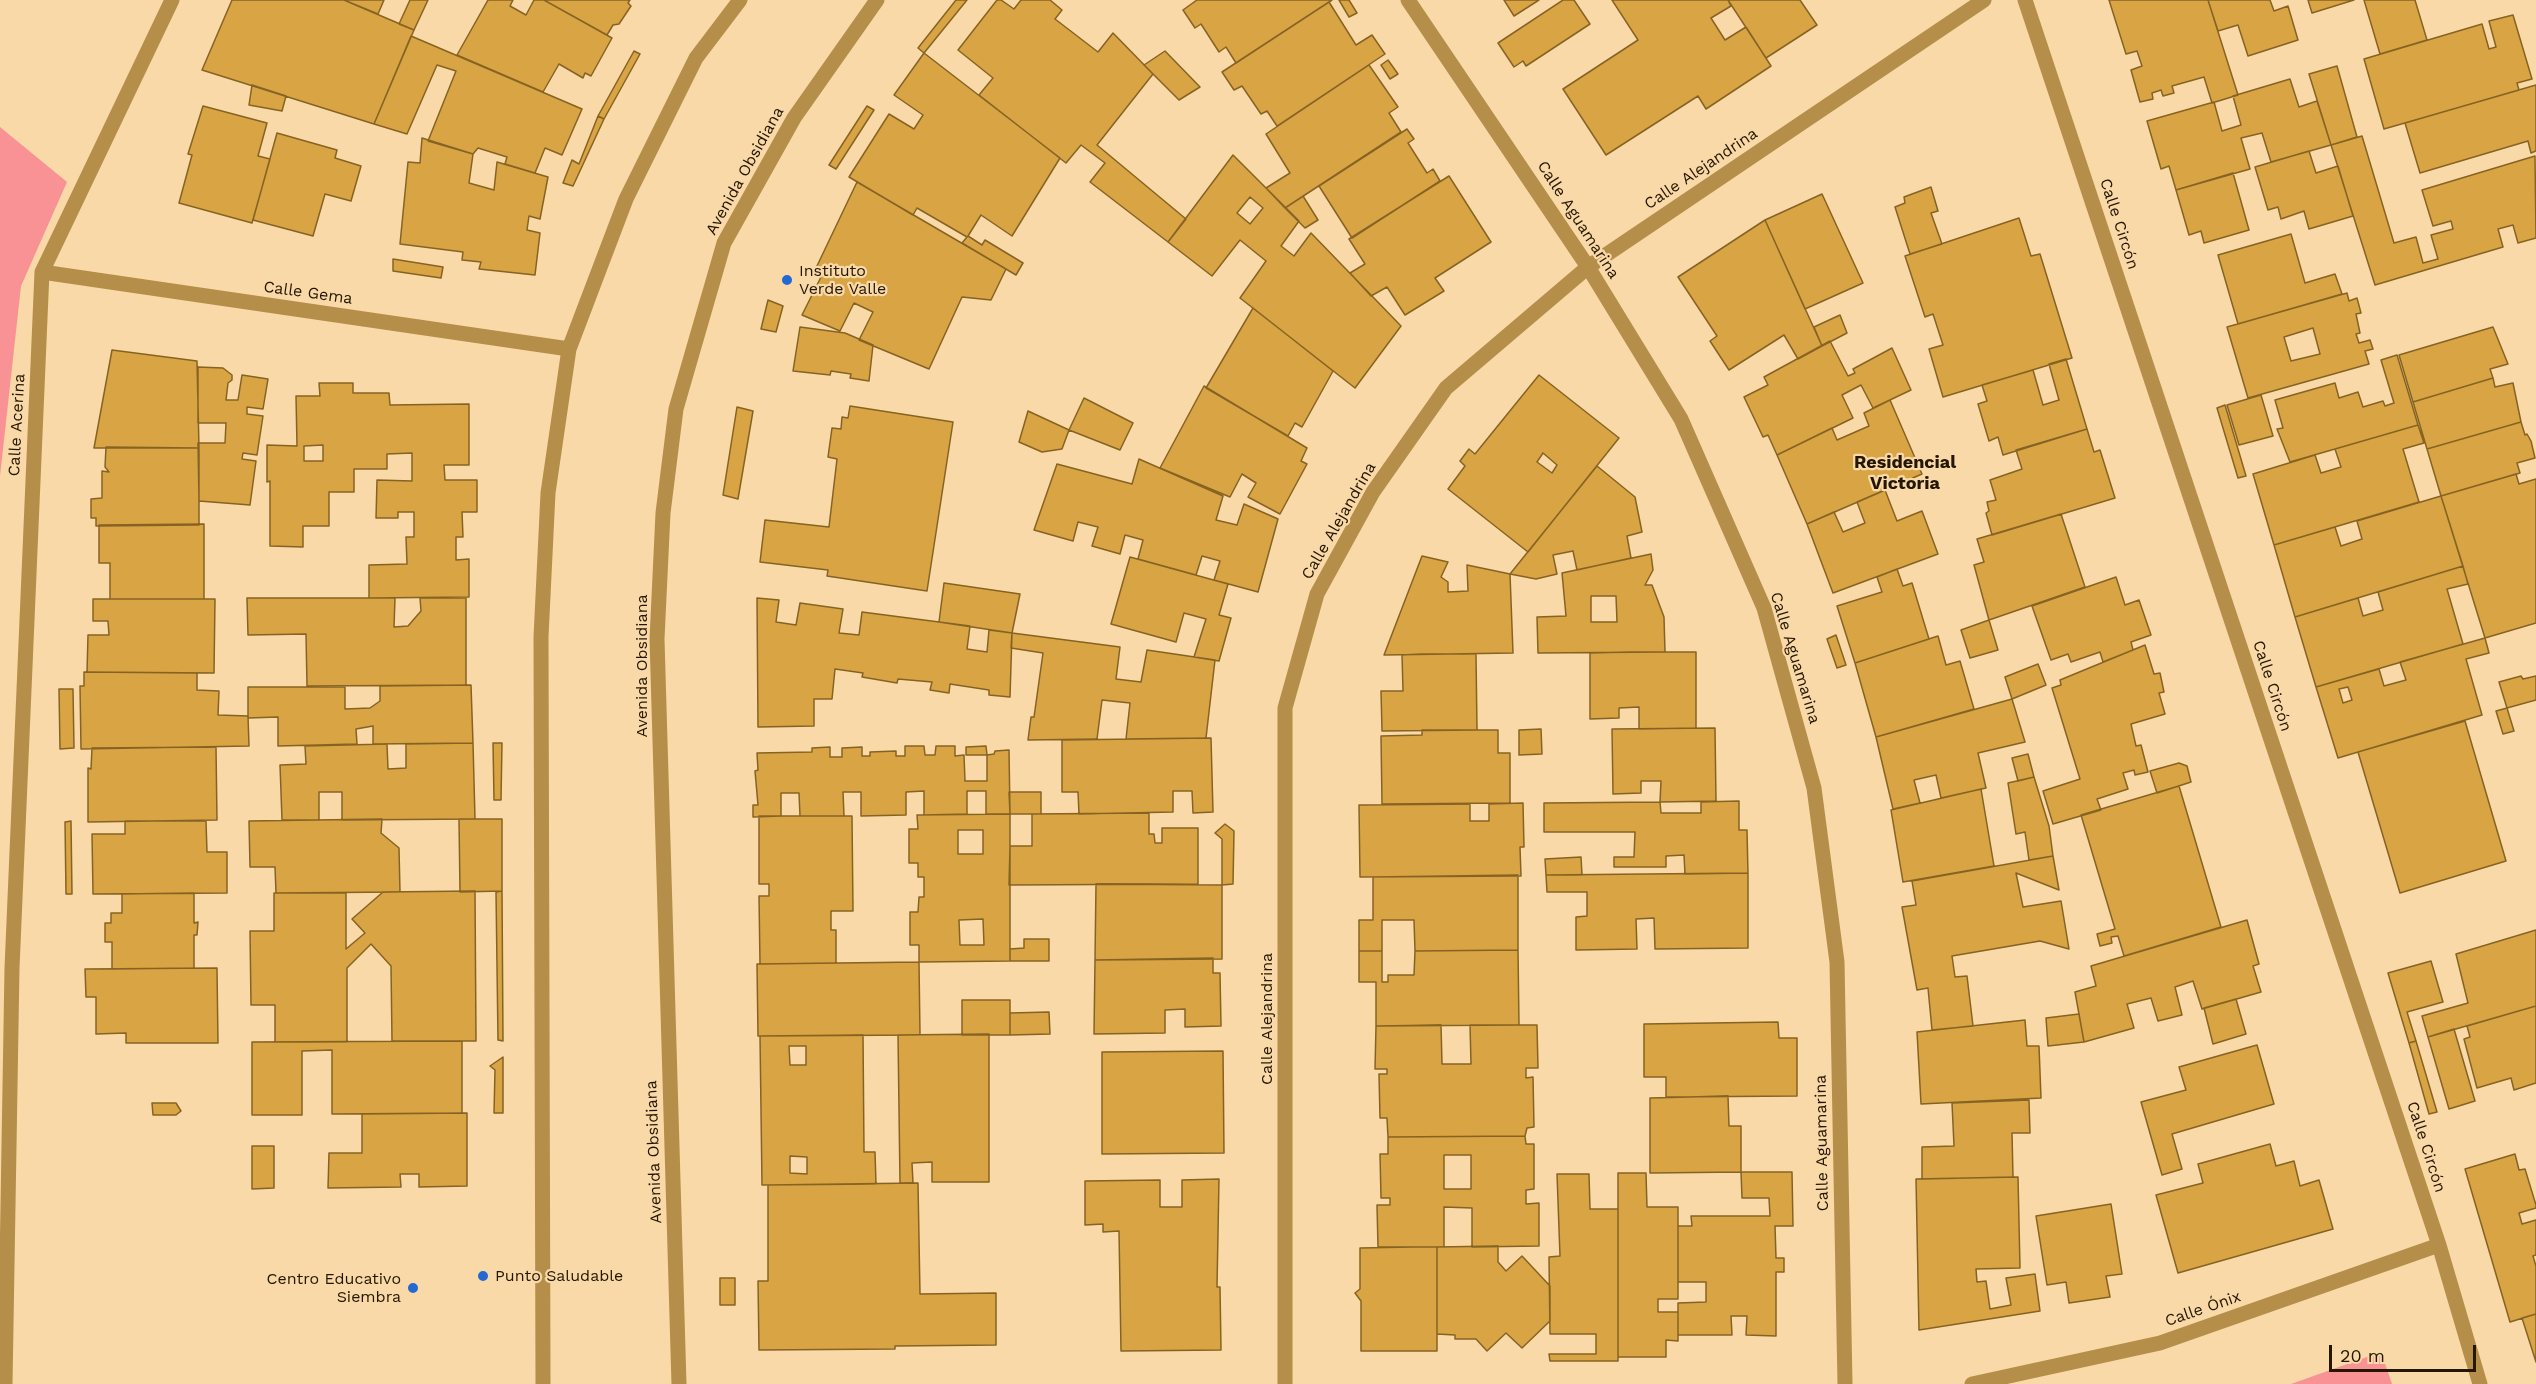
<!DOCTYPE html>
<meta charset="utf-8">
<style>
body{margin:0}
#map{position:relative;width:2536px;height:1384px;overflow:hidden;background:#f9d9a7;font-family:"Work Sans",sans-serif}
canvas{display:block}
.scale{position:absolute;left:2329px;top:1345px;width:147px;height:27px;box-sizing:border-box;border:3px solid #241600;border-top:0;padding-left:8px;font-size:18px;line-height:21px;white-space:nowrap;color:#241600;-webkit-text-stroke:4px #f9d9a7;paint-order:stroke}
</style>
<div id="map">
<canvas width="2536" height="1384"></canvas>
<div class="scale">20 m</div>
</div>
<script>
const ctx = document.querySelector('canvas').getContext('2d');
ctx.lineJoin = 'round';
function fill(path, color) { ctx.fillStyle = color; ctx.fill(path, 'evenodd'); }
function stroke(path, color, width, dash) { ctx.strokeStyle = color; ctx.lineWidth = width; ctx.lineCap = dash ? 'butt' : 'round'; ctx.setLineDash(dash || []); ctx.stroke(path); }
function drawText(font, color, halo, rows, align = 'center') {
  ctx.font = font + ' "Work Sans",sans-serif'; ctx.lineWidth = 4.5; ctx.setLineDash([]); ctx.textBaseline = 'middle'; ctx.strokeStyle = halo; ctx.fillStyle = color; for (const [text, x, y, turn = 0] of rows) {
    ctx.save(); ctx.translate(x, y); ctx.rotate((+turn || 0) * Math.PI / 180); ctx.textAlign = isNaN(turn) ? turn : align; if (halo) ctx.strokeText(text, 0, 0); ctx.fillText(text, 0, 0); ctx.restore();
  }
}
const green = new Path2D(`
 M0 127 67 182 21 286 0 476Z
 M2381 1352 2392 1384H2291Z`);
const building = new Path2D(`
 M232 0H344L414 30 374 124 202 70Z
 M344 0H384L378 14Z
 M410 0H428L414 30 399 24Z
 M488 0H513L510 6 526 15 534 0H544L612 38 591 76 585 73 583 78 559 64 543 92 457 55Z
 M544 0H630L628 3 631 6 619 24 613 25 607 35Z
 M956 0H967L924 53 918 48Z
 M997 0H1001L1014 9 1021 0H1050L1062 10 1055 19 1098 52 1113 33 1153 74 1097 145 1186 219 1168 242 1090 182 1105 163 1081 145 1066 163 979 95 993 78 958 50Z
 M1197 0H1332L1236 63 1226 47 1219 52 1201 24 1195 28 1183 10Z
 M1339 0H1349L1357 13 1349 17Z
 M1504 0H1539L1514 16Z
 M1563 0H1574L1590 24 1526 66 1523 61 1514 67 1498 43Z
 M1612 0H1728L1731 6 1711 18 1725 40 1746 27 1771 66 1706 109 1698 96 1606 155 1563 89 1638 40Z
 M1728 0H1800L1817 25 1766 58Z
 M2109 0H2208L2238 95 2212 103 2204 77 2172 86 2174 93 2163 96 2161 90 2152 93 2153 99 2140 102 2131 70 2142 66 2137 51 2126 54Z
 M2208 0H2270L2274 11 2288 6 2298 40 2248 56 2238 25 2218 31Z
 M2308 0H2354L2312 13Z
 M2364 0H2415L2427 40 2380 54Z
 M1329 2 1356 45 1372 35 1385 54 1277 126 1267 111 1261 114 1242 86 1234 90 1222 72Z
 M2513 15 2532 79 2517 83 2519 90 2384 129 2364 59 2482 24 2489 49 2496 47 2489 21Z
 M411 36 582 109 562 155 545 148 535 173 505 164 507 157 478 148 473 154 428 141 456 71 437 65 407 134 374 124Z
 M634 51 640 54 604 119 598 116Z
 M1165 51 1200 87 1179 100 1144 65Z
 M924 53 1060 158 1012 236 981 215 968 236 982 245 985 240 1023 263 1016 275 962 243 967 237 917 208 913 215 849 177 889 114 914 129 923 115 894 95Z
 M1388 60 1398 74 1390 79 1381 65Z
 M1369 65 1398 107 1389 113 1401 132 1285 208 1266 188 1290 173 1266 134Z
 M2337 66 2357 137 2331 145 2309 74Z
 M2290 79 2299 107 2317 101 2331 145 2271 162 2262 133 2241 138 2250 169 2176 190 2169 166 2161 169 2147 121 2214 102 2222 131 2241 125 2233 96Z
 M252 85 286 96 282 111 249 105Z
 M2536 85V151L2531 153 2528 141 2420 173 2405 123Z
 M203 106 267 123 258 156 270 159 252 223 179 203 192 155 188 154Z
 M867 106 874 110 836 169 829 165Z
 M598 116 604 119 573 186 563 183 572 160 579 164Z
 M1407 129 1414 139 1408 143 1427 173 1433 169 1440 181 1352 238 1319 186Z
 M277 133 337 150 335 158 361 166 351 201 325 194 313 236 253 220Z
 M2362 136 2394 243 2416 237 2423 263 2438 259 2431 235 2453 229 2451 221 2433 226 2422 190 2535 156 2536 238 2518 243 2513 225 2498 229 2503 247 2375 285 2331 145Z
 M422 138 473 154 469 183 494 190 497 162 548 177 540 219 529 216 527 230 540 233 535 275 479 269 481 262 462 260 463 252 400 244 408 162 420 163Z
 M2309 151 2316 173 2338 166 2353 216 2309 229 2304 211 2281 219 2278 207 2268 210 2255 167Z
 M1233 155 1299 221 1281 246 1294 256 1311 233 1401 326 1355 388 1240 298 1266 261 1240 240 1212 276 1168 242ZM1250 197 1263 208 1250 224 1237 213Z
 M2233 173 2249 230 2204 243 2201 231 2189 235 2176 190Z
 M1449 176 1491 242 1435 278 1444 291 1405 315 1387 287 1371 296 1350 273 1365 264 1349 239Z
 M857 182 1006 269 991 300 962 297 929 369 859 340 873 312 854 303 840 331 802 315 824 271 816 268Z
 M1931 187 1938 211 1931 213 1942 244 1910 254 1895 207 1905 203 1904 197Z
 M1822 194 1863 283 1805 309 1765 220Z
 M1303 196 1318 220 1305 228 1285 208Z
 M2019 218 2031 256 2040 254 2072 358 1943 397 1929 349 1943 345 1933 314 1925 317 1905 256Z
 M1765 220 1822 346 1798 359 1784 335 1729 370 1710 341 1717 336 1678 277Z
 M2291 234 2305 283 2335 274 2342 294 2238 324 2218 255Z
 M393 259 443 267 441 278 393 271Z
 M2347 293 2349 301 2357 298 2361 313 2356 314 2360 333 2356 334 2359 343 2370 340 2373 349 2365 351 2369 364 2248 398 2227 327ZM2313 328 2320 354 2291 361 2284 337Z
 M768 300 783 306 776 332 761 329Z
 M1253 308 1333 371 1302 427 1295 423 1288 436 1206 388Z
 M1840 315 1847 333 1822 346 1814 327Z
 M800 327 845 333 873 345 869 381 850 378 851 374 831 371 830 375 793 371Z
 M2493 327 2508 364 2490 369 2493 378 2413 402 2399 355Z
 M1830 341 1848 376 1855 373 1853 369 1892 348 1911 390 1873 408 1861 385 1842 395 1853 418 1777 455 1768 435 1763 437 1744 397 1768 385 1764 377Z
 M112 350 197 361 199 448H94Z
 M2397 355 2418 425 2290 462 2277 429 2283 428 2275 400 2335 383 2339 398 2358 392 2363 407 2383 401 2385 406 2394 403 2381 360Z
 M2066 359 2087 429 2003 455 1998 437 1989 441 1978 404 1987 401 1982 385 2033 370 2043 405 2059 400 2049 364Z
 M198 367 223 368 232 375V380L228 383 226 400H238L242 375 268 379 263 409 247 407V414L263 416 257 455 243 453 242 459 256 461 250 505 199 501 198 443H225L226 423H198Z
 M1539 375 1619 438 1528 552 1448 489 1465 466 1460 461 1469 449 1475 454ZM1543 453 1557 465 1552 473 1537 462Z
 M2493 378 2495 387 2513 383 2521 422 2427 449 2413 402Z
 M319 383H353V393H389L390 405 469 404V465H444L445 480H477V512H462L463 537H456V560L469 559V597L369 598V565L407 564 406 537H414V512H398V518H376L377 480 412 481V453L387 454V469H354V492H329V526H303V547L270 546V481L267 482V445L297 446 296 396H320ZM323 445V461H304V446Z
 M1204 386 1307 448 1301 461 1307 464 1280 514 1248 497 1256 483 1242 474 1230 497 1160 468Z
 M2261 395 2273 436 2239 445 2227 405Z
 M1084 398 1133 423 1120 450 1069 430Z
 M1890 400 1922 474 1807 524 1777 455 1832 428 1837 440 1869 426 1864 413Z
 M2225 405 2246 476 2238 478 2217 408Z
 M850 406 953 422 927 591 827 576 828 570 760 562 765 520 829 527 837 459 828 457 832 428 841 429 842 417 848 418Z
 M737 407 753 411 738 499 723 495Z
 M1028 411 1069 430 1062 449 1042 452 1019 442Z
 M2521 422 2525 435 2527 434 2531 441 2535 458 2517 463 2520 473 2441 496 2427 449Z
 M2418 425 2424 443 2403 449 2419 502 2274 545 2253 474 2315 455 2321 473 2341 467 2335 449Z
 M2087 429 2094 452 2100 450 2115 498 1992 535 1986 513 1989 511 1987 502 1996 500 1990 480 2022 469 2016 450Z
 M106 447 199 448V525L96 526V518H91V499L102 498V471L109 472 105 467Z
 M1139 459 1223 496 1216 520 1237 525 1244 504 1278 519 1258 592 1214 580 1220 561 1202 556 1196 575 1138 559 1143 540 1125 535 1120 554 1092 546 1098 527 1078 522 1073 541 1034 530 1057 464 1132 484Z
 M1597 466 1635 497 1642 532 1627 536 1631 558 1577 570 1573 551 1553 555 1557 574 1536 579 1510 574Z
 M2516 474 2519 484 2536 479V623L2485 638 2441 496Z
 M1885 490 1897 521 1922 511 1938 554 1833 593 1807 524 1834 512 1843 532 1865 523 1857 502Z
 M2441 496 2463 566 2295 617 2274 545 2335 527 2341 546 2362 539 2357 521Z
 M2061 514 2085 587 1989 620 1974 565 1984 562 1977 539Z
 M204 524V599H110V563H99V525Z
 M1651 554 1653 570 1645 585H1652L1664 617 1665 652 1538 653 1537 617 1566 616 1562 573ZM1591 596H1616L1617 622H1591Z
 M1422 556 1448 562 1441 577 1448 582V592L1468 591 1467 565 1510 574 1513 653 1384 655Z
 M1130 557 1228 584 1219 615 1231 618 1219 661 1194 657 1206 619 1184 613 1176 642 1111 624Z
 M2463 566 2468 584 2447 589 2463 644 2316 687 2295 617 2358 598 2363 616 2383 610 2378 592Z
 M1897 569 1903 586 1912 583 1929 639 1855 663 1837 606 1882 592 1877 577Z
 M2116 577 2125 605 2139 600 2151 635 2131 642 2133 650 2103 662 2100 652 2071 662 2068 654 2051 660 2032 606Z
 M944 583 1020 594 1012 633 939 622Z
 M247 598H395L394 627 408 626 421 611 420 598H466V685L307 686 306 634 248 635Z
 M757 598 779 600 776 622 796 625 800 603 843 609 839 633 859 635 862 612 970 626 967 649 987 652 989 630 1012 633 1010 697 989 695V690L950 684 949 693 930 690 932 682 898 679 897 683 862 677 863 673 835 669 832 699H814V726L758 727Z
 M93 599H215L214 673 87 672 88 635H109L108 621H93Z
 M1989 620 1998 650 1970 658 1961 630Z
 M1012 633 1120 647 1116 679 1141 682 1147 650 1215 660 1206 738 1126 739 1130 703 1102 700 1097 739 1028 740 1031 717H1034L1043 653 1011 648Z
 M1836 635 1846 665 1837 668 1827 639Z
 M1938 636 1946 665 1960 661 1974 709 1876 737 1855 663Z
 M2485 638 2489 653 2466 659 2482 715 2338 758 2316 687 2379 669 2384 686 2406 680 2400 662ZM2348 687 2352 700 2343 703 2339 689Z
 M2145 645 2154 674 2160 673 2164 692 2159 693 2165 714 2131 724 2136 746 2141 745 2148 772 2135 775 2134 770 2123 773 2128 789 2097 799 2101 810 2053 824 2043 791 2080 779 2052 688 2061 685 2060 680Z
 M1630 652H1696V728L1639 729V707L1619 708V718L1590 719V653Z
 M1421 654H1476L1477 730 1382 731 1381 691H1403L1402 655Z
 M2038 664 2046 685 2012 699 2005 677Z
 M84 672 197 673V690L219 691 218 715 248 716 249 746 81 749 80 686H84Z
 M2521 676 2523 679 2536 676V700L2507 708 2499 682Z
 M471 685 473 743 373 744V726L356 729 357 744 278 746V717L248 718V687H345V709L370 708 380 701V686Z
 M59 689H73L74 748 60 749Z
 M2012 699 2025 742 1978 753 1986 788 1941 798 1936 775 1914 780 1920 803 1893 809 1876 737Z
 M2507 708 2514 731 2503 734 2496 711Z
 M2465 721 2506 861 2400 893 2358 752Z
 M1715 728 1716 801 1660 802 1661 781H1641V793L1613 794 1612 729Z
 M1541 729 1542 754 1519 755V730Z
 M1422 730H1498V753H1510V803L1382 804 1381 736 1422 735Z
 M1211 738 1213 812 1193 813 1192 791H1173V812L1079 814 1078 792H1062V740Z
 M473 743 475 819 342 820V792H319V820H282L280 765 306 764 305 746 387 744 388 769 406 768V744Z
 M493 743H502L501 800H494Z
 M905 746H924L925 755H935L936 746H955V756L964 755 965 781H987V755L994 754 995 751 1009 750 1010 814H986V791H967V814L924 815V791L906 792V815L861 816V792H843L844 816H800L799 793H781V816L753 817V805H758L755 771 758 770 757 753 812 752V748L830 747V757H842V748L862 747V756H870V752L896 751V756H905Z
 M986 746 987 755H966V747Z
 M216 747 217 820 88 822V768L91 769 92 748Z
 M2028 754 2034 777 2018 781 2012 758Z
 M2179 763 2187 766 2191 782 2157 793 2150 771Z
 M2034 777 2049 826 2053 856 2029 860 2025 832 2016 834 2008 783Z
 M2179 786 2221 927 2124 956 2118 936 2111 937 2112 943 2100 946 2097 934 2115 929 2081 815Z
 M1981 789 1994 866 1903 882 1891 810Z
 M1009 792H1041V814H1010Z
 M1739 801V830H1747L1748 873 1685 874 1684 855 1666 856V867H1614V857H1634L1635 832H1544V803L1660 802 1661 813H1701V802Z
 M1523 803 1524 847H1520L1521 876 1360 877 1359 805 1470 804V821H1489V804Z
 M1149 813V834H1154L1155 843H1162V828H1198V884L1009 885 1010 846H1032V814Z
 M1010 814V961L919 962V945H910V912H918L919 897H924V877H918V863H909V829H918L917 815ZM958 830H983V854H958ZM983 919 984 945H960L959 920Z
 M759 816H852L853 911H831V930H836V963L760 964 759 896H769V884H759Z
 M382 819 381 833 399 848 400 892 276 893 275 867H250L249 821Z
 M459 819H502V891L460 892Z
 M71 821 72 894H66L65 822Z
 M125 821H206L207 852H227V893L93 894 92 834H125Z
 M1225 824 1234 831 1233 884 1222 885V839L1215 833Z
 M2053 856 2059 890 2016 873 2023 907 2061 901 2069 949 2040 941 1952 956 1955 977 1967 976 1973 1026 1932 1030 1928 988 1917 990 1902 907 1916 905 1912 881Z
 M1581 857 1582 875H1546L1545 859Z
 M1748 873V948L1655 949 1654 918 1636 919 1637 949 1576 950V917L1587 916V892H1547L1546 875Z
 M1518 875V950L1415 951 1414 920H1382V951H1359V920H1373V877Z
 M1096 884 1222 885V959L1095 960Z
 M475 891 476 1041H392L391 966 371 944 347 968V1042H275V1005H251L250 931H274V893H346V949L365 933 352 919 383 892Z
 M502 891 503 1041 498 1040 496 892Z
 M194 893V923L198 922 197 935H194V968L112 969V942H105V923H111V913H122V894Z
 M2247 920 2259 964 2253 966 2261 992 2202 1009 2193 981 2175 987 2182 1015 2158 1021 2151 998 2127 1004 2134 1028 2084 1042 2075 992 2096 986 2091 966Z
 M2536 930V1006L2428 1037 2422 1016 2468 1003 2456 954Z
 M1024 939H1049V961H1010V949L1024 948Z
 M1518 950 1519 1025 1376 1026V982H1359V951H1382V982H1388V975H1414L1415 951Z
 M1213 958V973H1220L1221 1026 1185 1027V1009L1165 1010V1033L1094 1034 1095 960Z
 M2431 961 2443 1002 2407 1012 2416 1041 2409 1043 2388 973Z
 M919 962 920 1035 758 1036 757 964Z
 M217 968 218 1043H126V1033L96 1034V997H86L85 969Z
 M2236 999 2246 1034 2213 1044 2204 1008Z
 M962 1000H1010V1035H962Z
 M2536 1006V1083L2514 1090 2511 1078 2477 1088 2464 1039 2470 1037 2467 1026Z
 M1049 1012 1050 1034 1010 1035V1013Z
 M2079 1014 2084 1042 2048 1046 2046 1018Z
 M2025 1020 2027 1046H2039L2041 1098 1921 1104 1917 1032Z
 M1778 1022 1779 1038H1797V1096L1666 1097V1077H1644V1024Z
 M1441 1025 1442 1064H1471L1470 1025H1537L1538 1068H1526V1078L1533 1077 1534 1127 1527 1128 1525 1136 1388 1137 1387 1118H1380L1379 1074H1387V1069H1375L1376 1026Z
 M2454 1029 2475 1101 2449 1109 2428 1037Z
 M989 1034V1182H932V1162L912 1163 913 1183H900L898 1035Z
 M863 1035 864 1152H875L876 1184 762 1185 760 1036ZM789 1046H806V1065H790ZM790 1156 807 1157V1174L790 1173Z
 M462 1041V1113L332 1114V1050L302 1051V1115H252V1042Z
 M2416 1041 2437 1112 2429 1114 2409 1043Z
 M2257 1045 2274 1104 2172 1134 2182 1169 2162 1175 2141 1102 2186 1090 2179 1067Z
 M1223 1051 1224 1153 1102 1154V1052Z
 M503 1057V1113H494L495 1070 490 1066Z
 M1728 1096 1729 1126H1741V1172L1650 1173V1098Z
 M2029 1100 2030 1133H2012L2013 1177 1922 1179V1147L1954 1146 1952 1103Z
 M152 1103H176L181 1111 176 1115H153Z
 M467 1113V1186L419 1187V1174H400L401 1187 328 1188 329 1153H362V1114Z
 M1525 1136 1526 1144H1534V1189L1526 1190V1204L1539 1203V1246L1472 1247V1208L1444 1207V1247H1378L1377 1205H1390V1198H1381L1380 1154H1388V1137ZM1444 1155H1471V1189H1444Z
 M2270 1144 2276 1166 2294 1161 2300 1186 2319 1180 2333 1229 2178 1273 2156 1195 2203 1183 2198 1164Z
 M252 1146H274V1188L252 1189Z
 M2515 1154 2519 1170 2525 1169 2536 1205V1208L2519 1213 2522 1224 2536 1220V1255L2533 1256 2536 1266V1314L2510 1322 2465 1169Z
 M1741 1172H1792L1793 1226H1775L1776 1258H1784V1272H1776V1336L1746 1335 1747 1316H1731L1732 1335H1678V1303L1706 1302V1282H1678V1226H1692L1691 1216H1770L1769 1198H1742Z
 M1618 1173H1646L1647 1207H1678V1299H1658V1312H1678V1341L1666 1340V1357H1618Z
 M1557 1174H1589L1590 1209H1618V1361H1550L1549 1354H1596V1334H1550L1549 1257 1560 1256Z
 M2018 1177 2020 1268 1976 1269 1977 1282 1986 1281 1990 1309 2011 1305 2006 1278 2035 1274 2040 1311 1919 1330 1916 1179Z
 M1219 1179 1217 1287H1220L1221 1350 1121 1351 1119 1231 1103 1232V1224L1085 1225V1181L1160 1180V1207H1182V1180Z
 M918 1183 920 1294 996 1293V1345L895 1346V1349L759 1350 758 1281H768V1185Z
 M2111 1204 2122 1274 2106 1276 2110 1297 2069 1303 2066 1282 2047 1285 2036 1216Z
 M1498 1246V1262L1506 1271 1522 1256 1550 1286V1321L1522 1348 1506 1333 1487 1351 1476 1339H1455V1335L1437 1334V1247Z
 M1412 1247H1437V1351H1361V1301L1355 1293 1360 1289V1248Z
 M720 1278H735V1305H720Z
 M2536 1314V1362L2522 1318Z`);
const minor = new Path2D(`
 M1408 0 1588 267 1681 419 1764 608 1814 788 1837 962 1845 1384
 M2025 0 2439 1245 2480 1384
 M42 272 569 349
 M5 1384 12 968 42 272 172 0
 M543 1384 541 637 548 493 569 349 626 199 696 58 740 0
 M679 1384 657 639 663 513 676 409 724 243 794 118 877 0
 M1285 1384V708L1317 594 1373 492 1446 388 1588 267 1984 0
 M1972 1384 2160 1343 2439 1245`);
const markers = [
 [787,280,6,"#2269d4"],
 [483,1276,6,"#2269d4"],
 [413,1288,6,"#2269d4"]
];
const streetNames = [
 ["Calle Alejandrina",1701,169,-34],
 ["Avenida Obsidiana",745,171,-61],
 ["Calle Aguamarina",1578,220,57],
 ["Calle Circón",2119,224,72],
 ["Calle Gema",308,293,8],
 ["Calle Acerina",17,425,-87],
 ["Calle Alejandrina",1339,521,-60],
 ["Calle Aguamarina",1795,658,73],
 ["Avenida Obsidiana",642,666,-90],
 ["Calle Circón",2272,686,72],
 ["Calle Alejandrina",1267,1019,-90],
 ["Calle Aguamarina",1822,1143,-91],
 ["Calle Circón",2426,1147,72],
 ["Avenida Obsidiana",654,1152,-92],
 ["Calle Ónix",2203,1309,-19]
];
const poiNames = [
 ["Instituto",799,271],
 ["Verde Valle",799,289],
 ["Punto Saludable",495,1276],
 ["Centro Educativo",401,1279,"right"],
 ["Siembra",401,1297,"right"]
];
const neighbourhoodNames = [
 ["Residencial",1905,463],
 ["Victoria",1905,484]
];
fill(green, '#f99294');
fill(building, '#d8a444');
stroke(building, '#866323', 1.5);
stroke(minor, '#b58e4a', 15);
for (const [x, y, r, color] of markers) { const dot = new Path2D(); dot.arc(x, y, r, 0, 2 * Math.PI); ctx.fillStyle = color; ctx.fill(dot); stroke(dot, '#f9d9a7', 2); }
drawText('16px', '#241600', '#f9d9a7', streetNames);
drawText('16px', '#241600', '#f9d9a7', poiNames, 'left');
drawText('bold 18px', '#241600', '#f9d9a7', neighbourhoodNames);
</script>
